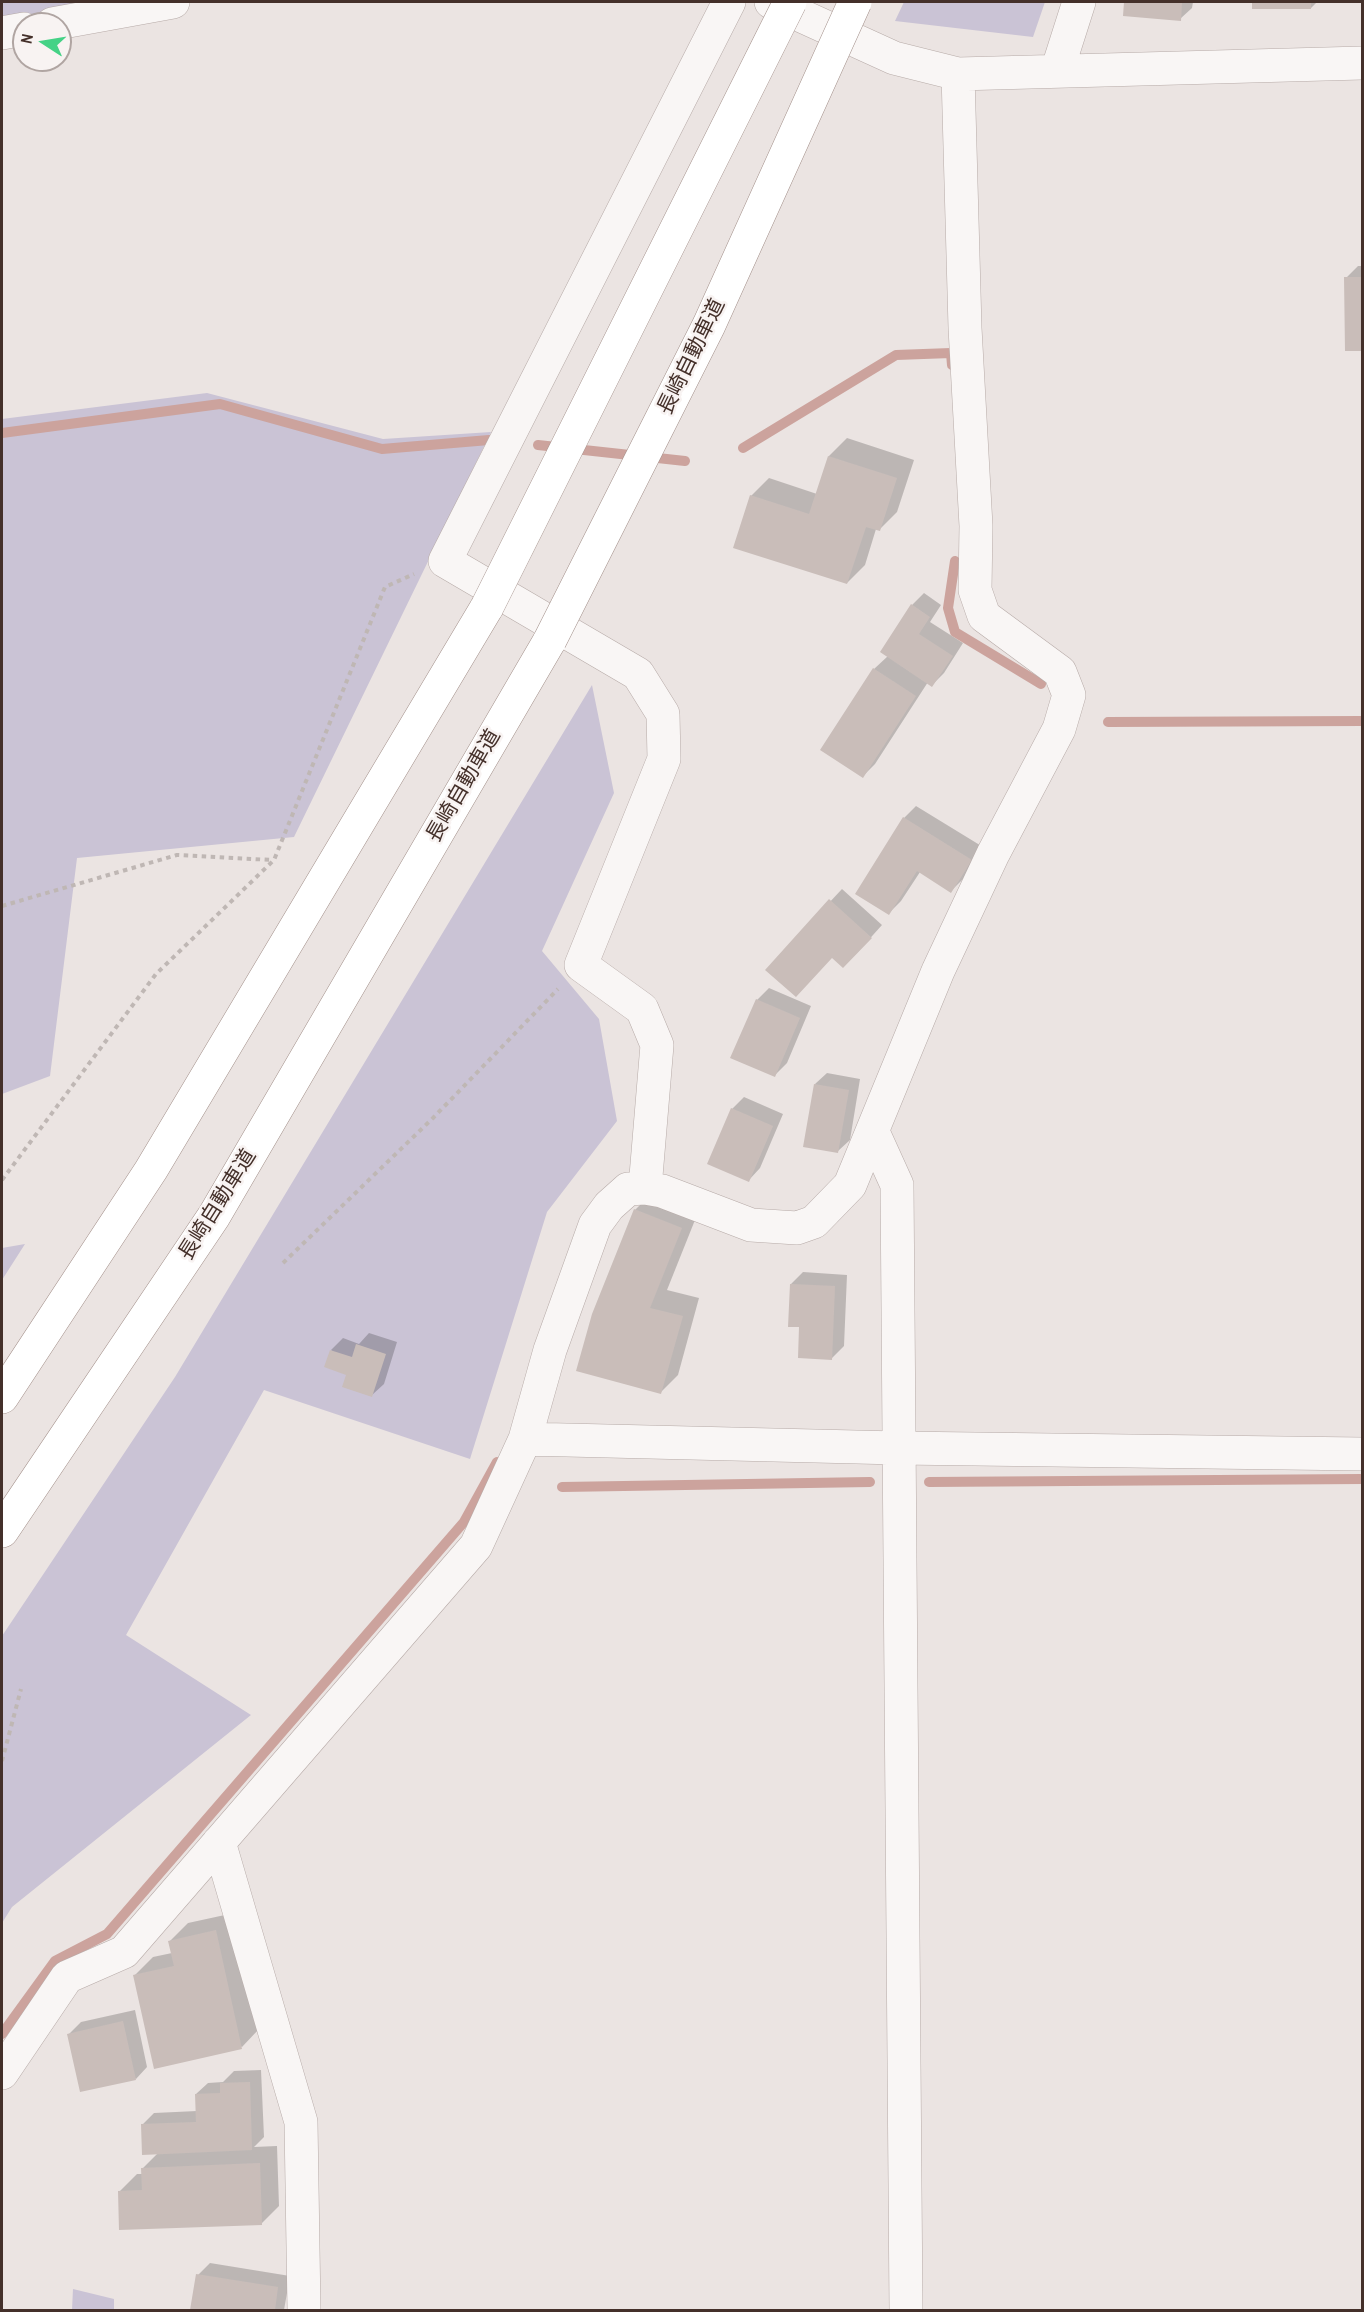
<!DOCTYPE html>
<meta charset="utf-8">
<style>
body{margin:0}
#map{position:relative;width:1364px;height:2312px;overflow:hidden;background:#ebe4e2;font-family:"Archivo Narrow",sans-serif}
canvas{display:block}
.frame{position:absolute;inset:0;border:3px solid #44302a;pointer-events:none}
.north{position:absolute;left:12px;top:12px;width:60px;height:60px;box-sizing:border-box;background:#f8f3f2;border:2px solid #b0a5a2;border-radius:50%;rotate:282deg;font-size:16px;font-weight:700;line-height:24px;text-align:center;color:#44302a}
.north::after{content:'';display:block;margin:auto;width:21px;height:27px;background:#45d286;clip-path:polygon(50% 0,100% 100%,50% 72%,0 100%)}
</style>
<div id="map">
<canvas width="1364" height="2312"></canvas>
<div class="frame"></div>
<div class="north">N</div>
</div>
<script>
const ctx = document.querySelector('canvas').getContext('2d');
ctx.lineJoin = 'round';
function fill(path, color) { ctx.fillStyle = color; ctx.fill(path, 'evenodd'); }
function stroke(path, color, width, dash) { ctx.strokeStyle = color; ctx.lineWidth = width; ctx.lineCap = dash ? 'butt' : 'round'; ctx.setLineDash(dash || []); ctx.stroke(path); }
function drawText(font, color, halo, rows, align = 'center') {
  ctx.font = font + ' "Archivo Narrow","Noto Sans JP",sans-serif'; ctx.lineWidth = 5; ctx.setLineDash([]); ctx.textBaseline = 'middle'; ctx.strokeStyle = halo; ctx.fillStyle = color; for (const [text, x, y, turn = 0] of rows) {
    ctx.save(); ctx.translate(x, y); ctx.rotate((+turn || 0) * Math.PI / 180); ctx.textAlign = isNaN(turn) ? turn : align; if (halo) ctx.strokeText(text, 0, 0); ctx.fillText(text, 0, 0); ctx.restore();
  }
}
const green = new Path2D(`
 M2 2H107L2 25Z
 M904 2H1045L1033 37 895 21Z
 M207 393 383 439 491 432 294 837 77 858 50 1076 2 1094V419Z
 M592 685 614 793 542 951 599 1019 617 1121 547 1212 470 1459 264 1390 126 1635 251 1715 12 1907 2 1923V1636L175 1377Z
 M25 1244 2 1280V1248Z
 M73 2289 114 2299V2310H72Z`);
const shadow = new Path2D(`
 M1126 2H1193L1192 8 1180 19 1124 15Z
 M1253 2H1317L1311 8H1253Z
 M1358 266H1362V349L1346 350V278Z
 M847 438 914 460 897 512 879 530 876 529 865 565 847 583 751 496 769 478 817 494 829 456Z
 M924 593 941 605 930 622 963 643 944 673 932 685 928 682 875 764 863 776 874 669 888 656 912 605Z
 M916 806 983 847 963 879 951 891 920 872 901 901 889 913 904 818Z
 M842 889 882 925 855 955 832 957 767 969Z
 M769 988 811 1006 787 1063 775 1075 757 1000Z
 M827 1073 860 1079 850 1140 838 1151 815 1084Z
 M744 1097 783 1114 760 1168 749 1180 732 1109Z
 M653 1192 699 1210 667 1290 699 1298 678 1375 660 1393 635 1210Z
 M803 1272 847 1275 844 1346 832 1358 801 1325 791 1284Z
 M369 1333 397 1342 384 1384 372 1395 331 1350 343 1338 359 1344Z
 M234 1913 259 2029 242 2047 135 1975 153 1957 172 1953 170 1941 188 1923Z
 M135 2010 147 2067 136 2079 69 2034 81 2022Z
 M261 2070 264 2137 254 2147 277 2146 279 2206 261 2224 119 2192 137 2174H143V2168L158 2153 142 2125 154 2113 197 2111 196 2094 208 2083 223 2082 234 2071Z
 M210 2263 290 2276 284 2310H192L198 2275Z`);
const stream = new Path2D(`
 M2 433 220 404 382 449 489 440
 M538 445 685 461
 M743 448 896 355 951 353 952 365
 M955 561 948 608 955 632 1041 684
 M1108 722 1362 721
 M929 1482 1362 1479
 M562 1487 870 1482
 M2 2034 55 1961 107 1934 464 1522 497 1462`);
const building = new Path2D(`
 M1124 2H1182L1181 21 1123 16Z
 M1252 2H1311V9H1252Z
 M1344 277H1362V351H1345Z
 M828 456 897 478 880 531 866 527 847 584 733 548 750 495 809 514Z
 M911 604 930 617 919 634 953 656 932 687 880 652Z
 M873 668 916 696 863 778 820 750Z
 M903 817 972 860 951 893 917 871 889 915 855 894Z
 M829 899 872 938 843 968 832 958 796 997 765 970Z
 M756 999 800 1018 775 1077 730 1058Z
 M814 1084 849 1090 838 1153 803 1147Z
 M731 1108 773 1126 749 1182 707 1164Z
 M634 1209 682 1228 650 1308 683 1316 661 1394 576 1371 592 1314Z
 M790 1284 835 1286 832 1360 798 1358 799 1327H788Z
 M356 1344 386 1354 372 1397 342 1387 346 1375 324 1367 330 1350 352 1357Z
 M216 1930 242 2049 154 2069 133 1975 174 1966 168 1941Z
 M123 2021 136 2080 80 2092 67 2034Z
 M250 2082 252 2150 142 2155 141 2124 196 2122 195 2094 220 2093V2083Z
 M260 2163 262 2225 119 2230 118 2191 142 2190 141 2168Z
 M196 2274 278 2287 275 2310H190Z`);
const path = new Path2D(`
 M2 906 177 855 272 860
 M2 1180 156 974 274 860 385 587 414 574
 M283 1263 433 1118 558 989
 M2 1761 21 1689`);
const street = new Path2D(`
 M771 2 894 58 958 74 1362 63
 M52 24 173 2
 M2 33 24 29
 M1057 71 1079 2
 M873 1132 897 1185 906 2310
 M645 1188 657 1045 642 1009 581 965 664 759 663 714 638 674 445 561 729 2
 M525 1439 898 1448 1362 1454
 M219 1842 301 2122 304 2310
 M2 2073 67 1977 124 1952 476 1546 525 1439 550 1350 595 1225 609 1206 628 1189 645 1188 662 1191 751 1225 797 1228 814 1222 850 1185 938 971 993 854 1059 729 1069 695 1060 672 984 616 975 590 976 526 965 328 958 74`);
const highway = new Path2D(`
 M2 1397 151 1170 487 607
 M2 1531 214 1216 550 640`);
const highwayBridge = new Path2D(`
 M487 607 790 2
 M550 640 709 325 855 2`);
const streetNames = [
 ["長崎自動車道",692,357,-64],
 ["長崎自動車道",464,786,-60],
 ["長崎自動車道",218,1205,-58]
];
fill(green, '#cac3d5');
fill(shadow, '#0003');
stroke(stream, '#cca39d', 10);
fill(building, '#c9bdb9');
stroke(street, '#b6aaa7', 34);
stroke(highway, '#a28f89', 34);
stroke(path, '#bfb7b4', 4, [4.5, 4.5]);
stroke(street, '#f9f6f5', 33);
stroke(highway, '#fff', 33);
stroke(highwayBridge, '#a28f89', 34, []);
stroke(highwayBridge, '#fff', 33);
drawText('21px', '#44302a', '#f8f3f2', streetNames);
</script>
